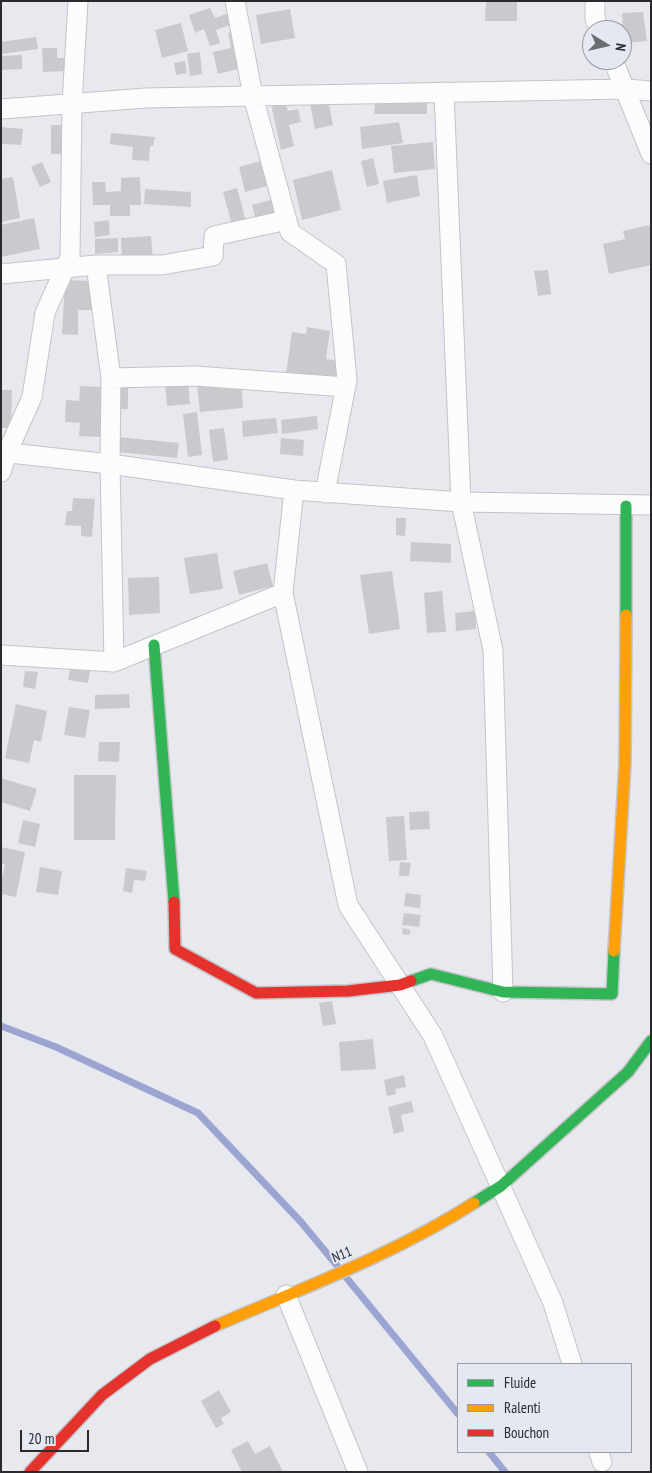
<!DOCTYPE html>
<style>
body{margin:0}
#map{position:relative;width:652px;height:1473px;overflow:hidden;background:#e8e9ee;font-family:"PT Sans Narrow",sans-serif}
canvas{display:block}
.frame{position:absolute;inset:0;border:2px solid #292a2e;pointer-events:none}
.legend{position:absolute;left:457px;top:1363px;width:175px;height:90px;box-sizing:border-box;background:#e5e7f1;border:1px solid #9a9ba3;margin:0;padding:6px 9px;list-style:none;font-size:15px;color:#292a2e}
.legend li{display:flex;align-items:center;gap:10px;height:25px}
.legend b{width:25px;border:1px solid #9a9ba3}
.north{position:absolute;left:582px;top:20px;width:50px;height:50px;box-sizing:border-box;background:#e5e7f1;border:1px solid #9a9ba3;border-radius:50%;rotate:99deg;font-size:14px;font-weight:700;line-height:20px;text-align:center;color:#292a2e}
.north::after{content:'';display:block;margin:auto;width:18px;height:22px;background:#6c6d71;clip-path:polygon(50% 0,100% 100%,50% 72%,0 100%)}
.scale{position:absolute;left:20px;top:1430px;width:69px;height:22px;box-sizing:border-box;border:2px solid #292a2e;border-top:0;padding-left:6px;font-size:15px;line-height:18px;white-space:nowrap;color:#292a2e;-webkit-text-stroke:4px #e5e7f1;paint-order:stroke}
</style>
<div id="map">
<canvas width="652" height="1473"></canvas>
<div class="frame"></div>
<ul class="legend">
<li><b style="height:6px;background:#30b455"></b>Fluide</li>
<li><b style="height:6px;background:#ff9f0a"></b>Ralenti</li>
<li><b style="height:6px;background:#e5322d"></b>Bouchon</li>
</ul>
<div class="north">N</div>
<div class="scale">20 m</div>
</div>
<script>
const ctx = document.querySelector('canvas').getContext('2d');
ctx.lineJoin = 'round';
function stroke(path, color, width, dash) { ctx.strokeStyle = color; ctx.lineWidth = width; ctx.lineCap = dash ? 'butt' : 'round'; ctx.setLineDash(dash || []); ctx.stroke(path); }
function fill(path, color) { ctx.fillStyle = color; ctx.fill(path, 'evenodd'); }
function drawText(font, color, halo, rows, align = 'center') {
  ctx.font = font + ' "PT Sans Narrow",sans-serif'; ctx.lineWidth = 4; ctx.setLineDash([]); ctx.textBaseline = 'middle'; ctx.strokeStyle = halo; ctx.fillStyle = color; for (const [text, x, y, turn = 0] of rows) {
    ctx.save(); ctx.translate(x, y); ctx.rotate((+turn || 0) * Math.PI / 180); ctx.textAlign = isNaN(turn) ? turn : align; if (halo) ctx.strokeText(text, 0, 0); ctx.fillText(text, 0, 0); ctx.restore();
  }
}
const stream = new Path2D(`
 M1 1026 56 1047 198 1113 301 1222 339 1268
 M345 1276 458 1414
 M489 1452 505 1472`);
const building = new Path2D(`
 M486 1H517V21H485Z
 M210 8 215 18 229 13 233 24 216 30 220 43 210 46 204 29 195 33 189 15Z
 M290 9 295 38 261 44 256 15Z
 M643 12 647 41 624 43 622 13Z
 M181 23 188 51 162 58 155 30Z
 M237 31 246 67 218 74 213 52 231 48 228 33Z
 M36 37 38 49 1 54V42Z
 M42 48H57V58H69V71L43 72Z
 M200 52 202 74 190 76 187 54Z
 M22 55V69L1 70V56Z
 M185 61 187 73 176 75 174 63Z
 M327 96 333 125 315 129 309 99Z
 M285 101 288 111 298 109 301 122 289 125 294 146 281 150 271 104Z
 M375 101 427 102V114H374Z
 M399 122 403 143 362 149 360 127Z
 M51 125H65V154H51Z
 M1 127 23 129 21 145 1 144Z
 M111 133 155 137 153 146H150L149 161 132 160 133 147 110 144Z
 M433 142 435 169 394 173 391 146Z
 M373 158 379 184 367 187 361 161Z
 M264 160 271 185 245 192 239 167Z
 M42 162 51 182 40 187 31 167Z
 M332 170 341 210 302 220 293 180Z
 M417 175 420 196 387 203 383 181Z
 M13 177 20 218 1 222V179Z
 M140 177 141 205H130V216H110V205H93L92 182H105L106 192 121 191V178Z
 M237 188 246 221 232 225 223 192Z
 M145 189 191 192V207L144 204Z
 M274 199 277 215 256 220 252 205Z
 M34 218 40 249 1 257V225Z
 M109 220 110 235 95 237 94 222Z
 M649 225 651 232V265L609 274 603 244 625 239 623 231Z
 M151 236 153 260 122 262 121 238Z
 M118 238V252L95 254V239Z
 M548 270 551 294 538 296 534 271Z
 M65 280 94 281 93 310H78V335L62 334Z
 M307 327 330 331 326 359 340 361 337 380 286 373 292 332 306 334Z
 M115 380H128V409H115Z
 M188 380 190 404 167 406 165 383Z
 M241 382 243 408 200 412 197 386Z
 M80 386 103 387 100 437 79 436 80 423 65 422 66 400 79 401Z
 M1 390H12L11 428H1Z
 M197 412 202 455 188 457 183 414Z
 M317 416 318 429 282 434 281 420Z
 M276 418 278 433 243 437 242 421Z
 M224 428 228 460 213 462 209 430Z
 M118 437 179 443 177 458 117 452Z
 M281 438 304 440 303 456 280 454Z
 M73 498 95 499 92 537 81 536V526L65 525 67 511H72Z
 M396 518H406L405 536 396 535Z
 M411 542 451 544V563L410 561Z
 M217 553 223 589 190 594 184 558Z
 M267 563 273 586 239 595 233 571Z
 M392 571 400 629 369 634 360 575Z
 M159 577 160 613 129 615 128 578Z
 M442 591 446 632 427 633 424 593Z
 M475 611 476 629 456 631 455 613Z
 M70 669 90 671 88 683 68 680Z
 M25 671 38 672 35 689 23 687Z
 M129 694 130 708 95 709V695Z
 M16 704 47 711 41 742 34 740 29 763 5 758Z
 M69 707 90 710 85 738 64 735Z
 M99 742H120L119 762 98 761Z
 M74 775H116L115 840H74Z
 M1 778 37 789 30 811 1 802Z
 M429 811 430 829 410 830 409 812Z
 M404 816 407 860 389 861 386 817Z
 M23 820 40 824 35 847 18 843Z
 M1 847 25 852 16 897 1 894V883L5 864 1 863Z
 M400 862 411 863 409 876H399Z
 M40 867 62 871 58 895 36 892Z
 M126 868 147 871 145 881 134 880 132 893 123 891Z
 M406 893 421 895 420 908 404 906Z
 M404 913 421 915 419 927 402 925Z
 M403 928 411 930 409 935 402 934Z
 M332 1001 336 1024 323 1026 319 1003Z
 M373 1039 376 1069 341 1071 339 1042Z
 M404 1075 406 1087 395 1089 396 1094 387 1096 384 1080Z
 M411 1101 414 1112 401 1115 404 1131 394 1134 388 1107Z
 M219 1390 231 1412 221 1418 224 1424 216 1428 201 1401Z
 M248 1441 255 1454 270 1446 283 1472H242L231 1450Z`);
const street = new Path2D(`
 M235 1 253 96 290 232 336 264 347 380 325 493
 M595 1V19L600 30
 M613 60 651 154
 M444 92 461 502 493 650 503 992
 M1 109 146 98 626 89 651 91
 M96 265 111 378 110 464 114 662
 M1 274 96 265H162L213 256 214 236 287 220
 M111 378 195 376 346 387
 M1 452 110 464 294 490 461 502 651 505
 M1 472 7 453 32 397 45 313 70 257 72 104 78 1
 M294 490 283 593 348 905 433 1036 553 1303 572 1364
 M1 655 114 662 283 593
 M286 1295 358 1472
 M599 1452 602 1462`);
const fast = new Path2D(`
 M626 615V506
 M154 645 174 902
 M411 981 431 974 503 992 612 994 614 951
 M474 1203 501 1186 628 1072 651 1041`);
const slow = new Path2D(`
 M614 951 625 763 626 615
 M215 1326C303 1288 393 1255 474 1203`);
const jam = new Path2D(`
 M174 902 175 949 256 993 348 991 400 985 411 981
 M30 1472 102 1395 150 1359 215 1326`);
const streetNames = [
 ["N11",342,1255,-22]
];
stroke(stream, '#9ca4d2', 7);
fill(building, '#c9cace');
stroke(street, '#c3c4c8', 21);
stroke(fast, '#c3c4c8', 14);
stroke(slow, '#c3c4c8', 14);
stroke(jam, '#c3c4c8', 14);
stroke(street, '#fcfcfc', 19);
stroke(fast, '#30b455', 11);
stroke(slow, '#ff9f0a', 11);
stroke(jam, '#e5322d', 11);
drawText('14px', '#292a2e', '#e5e7f1', streetNames);
</script>
